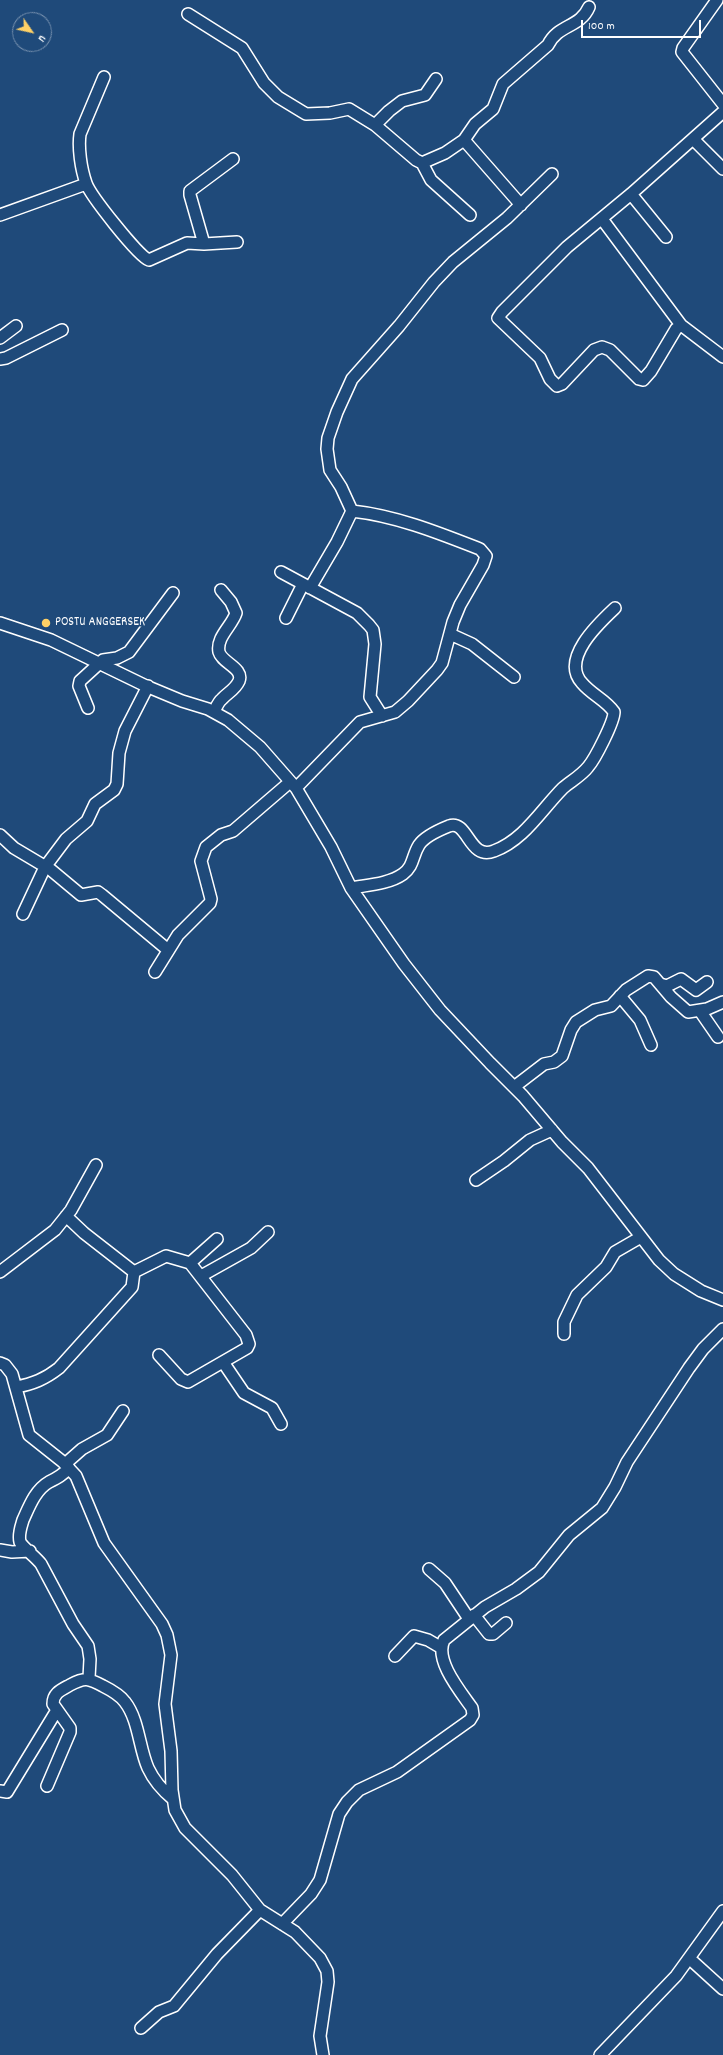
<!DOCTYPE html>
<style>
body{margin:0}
#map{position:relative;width:723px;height:2055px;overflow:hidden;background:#1f4a7a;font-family:Dekko,sans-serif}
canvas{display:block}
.north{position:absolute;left:12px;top:12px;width:40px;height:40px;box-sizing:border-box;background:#1f4a7a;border:1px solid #7992af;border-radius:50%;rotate:124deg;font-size:11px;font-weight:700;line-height:16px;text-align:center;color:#fff}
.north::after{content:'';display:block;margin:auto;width:14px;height:18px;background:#ffd166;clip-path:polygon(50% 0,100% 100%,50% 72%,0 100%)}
.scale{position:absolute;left:581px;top:20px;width:120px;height:18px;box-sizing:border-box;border:2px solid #fff;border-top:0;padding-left:5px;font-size:12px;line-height:14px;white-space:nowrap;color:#fff;-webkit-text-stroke:3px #1f4a7a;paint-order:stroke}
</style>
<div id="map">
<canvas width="723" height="2055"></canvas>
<div class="north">U</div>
<div class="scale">100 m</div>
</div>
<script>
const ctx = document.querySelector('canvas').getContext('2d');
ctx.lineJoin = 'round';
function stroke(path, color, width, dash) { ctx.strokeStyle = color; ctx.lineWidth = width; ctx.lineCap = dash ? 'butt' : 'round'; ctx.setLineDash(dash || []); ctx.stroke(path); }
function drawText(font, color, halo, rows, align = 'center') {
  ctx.font = font + ' Dekko,sans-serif'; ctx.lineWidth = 3; ctx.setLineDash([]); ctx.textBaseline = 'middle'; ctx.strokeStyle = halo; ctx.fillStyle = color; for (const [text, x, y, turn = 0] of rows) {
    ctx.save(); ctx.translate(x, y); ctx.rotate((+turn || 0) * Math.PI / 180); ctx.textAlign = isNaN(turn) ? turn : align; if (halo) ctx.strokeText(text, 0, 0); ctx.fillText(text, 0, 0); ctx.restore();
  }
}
const minor = new Path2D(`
 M717 0 683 48 682 52 723 104
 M188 14 242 48 264 83 278 97 301 111 306 114 330 113 349 109 375 125 416 160 422 163 445 153 464 140 475 124 493 109 503 84 548 45C558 24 580 28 589 7
 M104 77 80 134C78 148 81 169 86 183 90 195 138 256 149 260L187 243 204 244 237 242
 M723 112 631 194 567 247 502 312 498 318 540 358 550 379 557 386 562 384 594 350 602 347 610 350 639 379 643 380 651 371 676 329 681 325 723 357
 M375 125 389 111 402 101 425 95 436 79
 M693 139 723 169
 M464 140 521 205
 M422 163 431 180 470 215
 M631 194 666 237
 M0 215 86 184
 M602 219 681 325
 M204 244 190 195V191L233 159
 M0 338 16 326
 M0 359 6 358 62 330
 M281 572 357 613 369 625 373 630 375 644 370 697 382 716
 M310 588 337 542 352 511
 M286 618 303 584
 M0 623 51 640 146 686 182 701 208 709 228 720 260 747 296 788 331 847 351 888 404 964 440 1010 490 1063 523 1096 562 1142 588 1168 659 1260 674 1274 701 1291 723 1300
 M450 634 472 644 514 677
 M88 708 79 686 80 681 103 660 117 658 129 652 173 593
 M214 712C216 708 218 702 222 699 227 693 235 690 239 681 244 668 222 663 219 652 216 637 232 626 236 613L231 602 221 590
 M296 788 360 722 395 712 408 701 437 670 442 663 453 622 460 605 483 565 486 556 480 549C439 533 397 516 352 511L341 487 330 470 327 449 328 438 337 412 352 379 399 326 434 282 453 262 507 218 552 174
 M0 835 14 848 51 870 81 895 98 892 102 895 168 950
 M351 888C367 885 389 884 403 874 414 866 412 856 419 845 425 836 439 830 449 826 468 819 469 861 494 851 524 840 541 810 563 788 571 781 581 776 588 767 595 759 614 722 614 712 606 700 592 695 582 683 560 659 599 623 615 608
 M23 914 45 867 66 839 87 821 95 804 114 790 117 784 119 753 125 731 148 686
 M155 972 178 935 210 903 211 899 201 861 206 847 221 835 233 831 290 782
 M660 984 667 986 681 979 696 990 707 982
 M620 996 640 1020 651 1045
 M700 1011 718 1037
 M514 1087 544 1064 554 1062 562 1056 571 1030 576 1022 595 1010 611 1006 626 990 648 976 654 977 671 997 688 1012 707 1009 723 1002
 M476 1180 504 1161 530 1140 552 1130
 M66 1216 84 1233 134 1272
 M190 1263 217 1239
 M0 1272 55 1230 71 1210 96 1165
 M201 1276 251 1248 268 1232
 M564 1334V1322L577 1295 606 1267 615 1252 641 1237
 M223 1362 244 1393 272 1408 281 1424
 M0 1363 5 1365 12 1374 29 1435 63 1462 76 1476 104 1543 162 1624 167 1635 171 1655 165 1704 171 1751 172 1790 175 1810 185 1828 232 1875 260 1910 295 1932 320 1958 327 1971 328 1982 320 2036 323 2055
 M16 1387C33 1384 45 1379 59 1368L132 1287 134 1272 166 1256 190 1263 246 1335 249 1344 247 1348 188 1382 181 1379 159 1355
 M65 1464 82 1449 107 1435 123 1411
 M69 1468C63 1475 57 1478 49 1482 35 1490 29 1507 23 1520 21 1527 18 1534 20 1542 23 1548 36 1557 41 1564L73 1624 88 1646 90 1659 89 1678
 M0 1550 12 1552 30 1551
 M429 1569 445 1583 469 1619
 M474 1615 489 1634H493L506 1623
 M395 1656 414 1636 428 1640 440 1647
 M47 1786 70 1732V1728L53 1704C53 1693 61 1690 70 1685 85 1677 88 1678 103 1686 111 1690 120 1695 125 1702 139 1720 139 1748 148 1768 154 1781 162 1790 173 1799
 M0 1791 7 1792 57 1710
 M282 1924 311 1894 320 1880 339 1814 347 1802 359 1790 397 1772 470 1720 473 1715 472 1708C460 1691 434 1660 444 1640L485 1607 516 1589 539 1572 569 1535 602 1508 615 1487 627 1462 689 1368 703 1349 723 1329
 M690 1959 723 1989
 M141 2028 159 2012 174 2006 217 1954 260 1910
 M600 2055 676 1976 723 1911`);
const markers = [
 [46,623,5,"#ffd166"]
];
const poiNames = [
 ["POSTU ANGGERSEK",55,623]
];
stroke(minor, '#fff', 14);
stroke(minor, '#1f4a7a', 11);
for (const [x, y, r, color] of markers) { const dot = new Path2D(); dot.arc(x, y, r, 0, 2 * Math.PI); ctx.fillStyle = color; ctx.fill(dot); stroke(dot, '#1f4a7a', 1.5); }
drawText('13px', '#fff', '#1f4a7a', poiNames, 'left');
</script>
